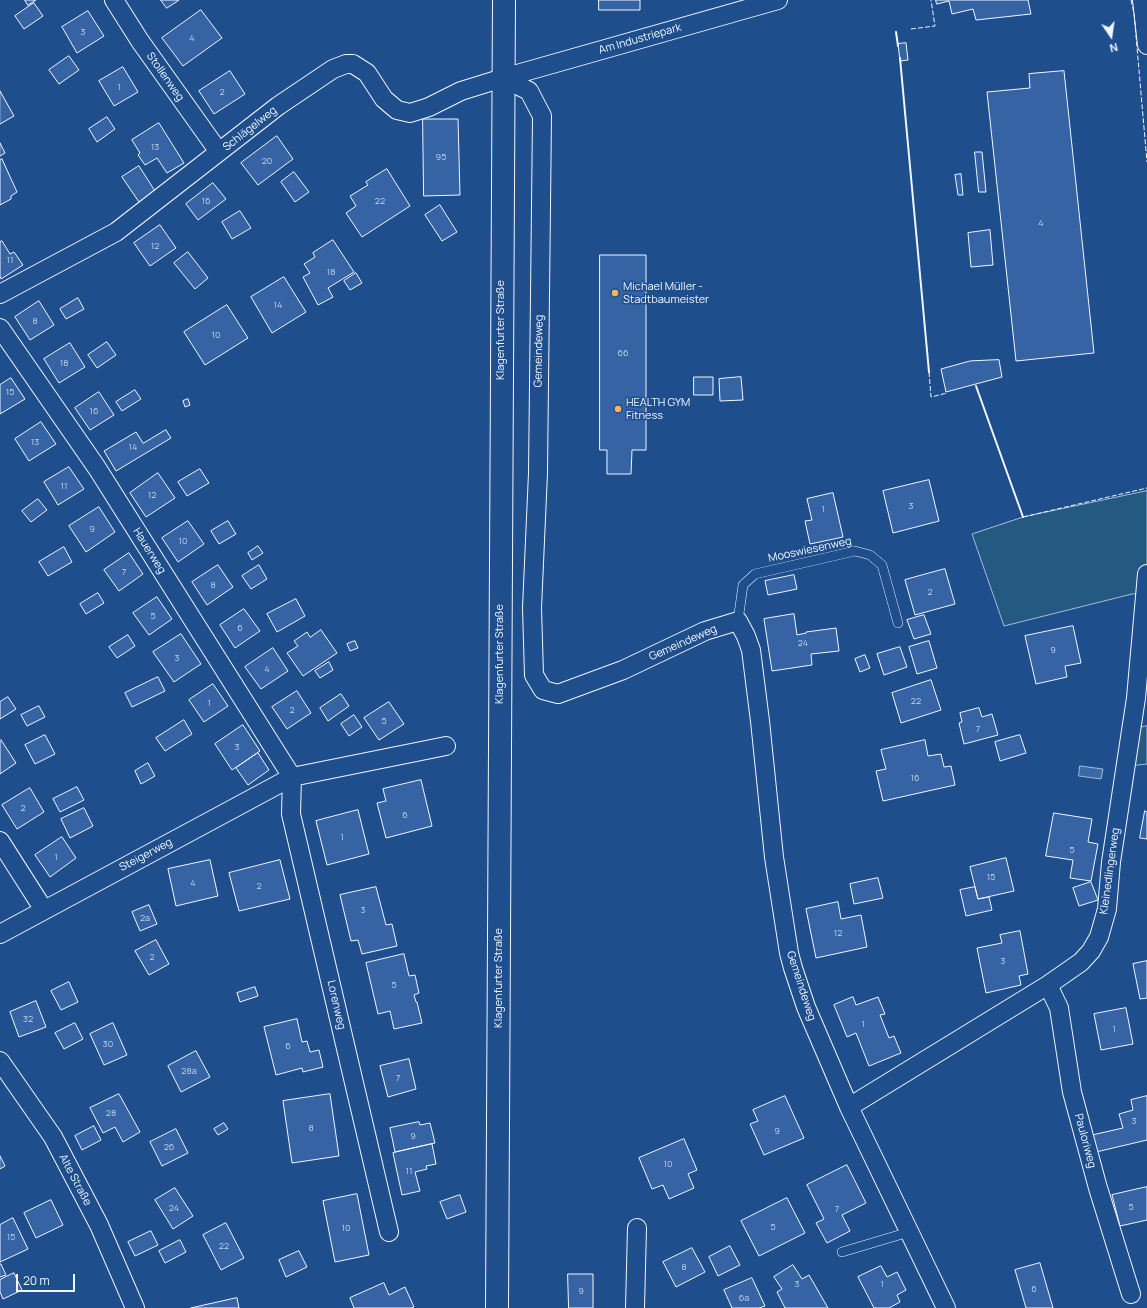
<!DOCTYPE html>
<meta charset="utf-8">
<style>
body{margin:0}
#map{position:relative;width:1147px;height:1308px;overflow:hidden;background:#1f4e8c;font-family:Manrope,sans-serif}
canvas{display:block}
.north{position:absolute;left:1091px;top:16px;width:40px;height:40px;-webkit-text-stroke:3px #1f4e8c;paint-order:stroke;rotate:167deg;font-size:11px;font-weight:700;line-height:16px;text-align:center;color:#f2f6ff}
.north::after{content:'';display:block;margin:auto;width:14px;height:18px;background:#f2f6ff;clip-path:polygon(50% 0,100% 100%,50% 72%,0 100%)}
.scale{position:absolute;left:16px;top:1274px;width:59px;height:18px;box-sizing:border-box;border:2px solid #f2f6ff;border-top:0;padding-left:5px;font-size:12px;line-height:14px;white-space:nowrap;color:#f2f6ff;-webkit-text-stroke:3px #1f4e8c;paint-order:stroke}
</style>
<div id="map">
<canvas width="1147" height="1308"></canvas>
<div class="north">N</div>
<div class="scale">20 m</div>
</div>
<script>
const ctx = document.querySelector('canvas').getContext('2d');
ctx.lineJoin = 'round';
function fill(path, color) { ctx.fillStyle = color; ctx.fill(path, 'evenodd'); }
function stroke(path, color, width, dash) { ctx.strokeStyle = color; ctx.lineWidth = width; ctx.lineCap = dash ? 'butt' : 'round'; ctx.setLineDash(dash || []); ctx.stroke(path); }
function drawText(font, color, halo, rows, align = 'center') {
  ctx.font = font + ' Manrope,sans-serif'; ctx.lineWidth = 3; ctx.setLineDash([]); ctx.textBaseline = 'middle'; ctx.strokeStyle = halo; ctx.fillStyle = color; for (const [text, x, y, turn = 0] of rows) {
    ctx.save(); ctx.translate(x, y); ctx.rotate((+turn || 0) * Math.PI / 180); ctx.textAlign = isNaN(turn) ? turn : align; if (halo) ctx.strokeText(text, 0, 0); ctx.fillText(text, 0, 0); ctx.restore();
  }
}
const green = new Path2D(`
 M1147 491V593L1132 594 1004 626 972 534 1023 517Z
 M1147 726V764L1129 766 1134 729Z`);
const water = new Path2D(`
 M1080 766 1103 769 1101 779 1079 776Z`);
const building = new Path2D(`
 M25 0H36L28 5Z
 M161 0H179L167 8Z
 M599 0H640V10H599Z
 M936 0H1028L1031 14 976 20 973 9 952 14 949 1 937 4Z
 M34 3 43 16 24 29 15 16Z
 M201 10 222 38 183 66 162 38Z
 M88 11 104 36 77 53 62 27Z
 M906 43 908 60 900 61 898 44Z
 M69 56 79 70 59 84 49 70Z
 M123 67 138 92 114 106 99 81Z
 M230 71 245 94 214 114 199 91Z
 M1064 71 1094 353 1016 361 987 92 1030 88 1029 74Z
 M0 91 14 116 0 124Z
 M107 117 115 129 97 142 89 129Z
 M423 119H458L460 195 424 196Z
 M159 123 184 163 167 173 157 158 145 165 138 155 140 153 132 140Z
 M277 136 293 159 258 185 241 163Z
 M0 143 5 153 0 156Z
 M975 152H982L986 192H979Z
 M2 159 17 192 11 196V199L0 205V160Z
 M139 166 155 191 139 202 122 177Z
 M387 169 410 206 362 237 346 213 356 206 350 196 368 185 366 182Z
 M294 172 309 192 295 202 281 182Z
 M961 174 963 195H958L955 175Z
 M213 183 226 199 198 220 186 204Z
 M440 205 457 232 442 241 425 215Z
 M240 211 251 228 232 239 222 222Z
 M160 225 176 248 150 266 134 243Z
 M990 230 993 265 971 267 968 233Z
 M333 240 354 272 328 288 333 297 318 305 303 277 310 273 304 264 315 257 313 253Z
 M2 241 10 254 14 252 23 265 1 279 0 276V242Z
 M188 252 208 278 195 289 174 263Z
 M600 255H646V450H632L631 474H607V450H600Z
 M356 273 362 283 350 290 344 281Z
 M284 277 306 312 272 333 251 297Z
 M78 298 84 309 66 319 60 309Z
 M39 301 54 325 30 340 15 317Z
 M227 305 248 338 205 365 184 332Z
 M107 342 116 355 97 368 88 355Z
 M70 343 85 367 59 383 44 359Z
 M999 360 1002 377 946 392 941 369 970 361Z
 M694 377H713V395H694Z
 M741 377 743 400 720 401 719 379Z
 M11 378 25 399 0 414V385Z
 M135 390 141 399 122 411 116 402Z
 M99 392 114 415 90 430 75 408Z
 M188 399 190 405 185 407 183 401Z
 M41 422 56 444 29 461 15 439Z
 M166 430 171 438 116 471 104 451 136 432 143 443Z
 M69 467 84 489 58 505 44 482Z
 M200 469 209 483 187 496 178 482Z
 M158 473 175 498 146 517 130 493Z
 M929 480 939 521 893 533 883 491Z
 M833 493 843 537 810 544 805 521 812 520 807 499Z
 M38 499 47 510 31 522 22 511Z
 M99 507 115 532 86 552 69 526Z
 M188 521 204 544 178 562 162 538Z
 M228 521 236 534 219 544 211 531Z
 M258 546 263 553 252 560 248 553Z
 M64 547 72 562 48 576 39 562Z
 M129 553 143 574 119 591 104 570Z
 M218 565 233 587 207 605 192 582Z
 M259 565 267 579 251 589 242 576Z
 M945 569 955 604 915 615 905 580Z
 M794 575 797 589 768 595 765 581Z
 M98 593 104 603 86 614 80 604Z
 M157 597 172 619 149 635 133 613Z
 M296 599 305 616 277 632 267 614Z
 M244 609 260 631 235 648 220 625Z
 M794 614 797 635 806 633V632L836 628 839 651 811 654 812 665 772 671 764 619Z
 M924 615 931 634 914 639 907 620Z
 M1073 626 1081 663 1065 666 1067 677 1036 684 1025 636Z
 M321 630 337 653 303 676 287 653 298 646 294 641 307 632 310 637Z
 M181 634 201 664 174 682 153 652Z
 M128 635 135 646 117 658 109 647Z
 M355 641 358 648 350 651 347 644Z
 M929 641 937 668 917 674 909 647Z
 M900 647 907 667 884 675 877 654Z
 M273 648 288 671 261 689 245 667Z
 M865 655 870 668 860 672 855 659Z
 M329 662 333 670 320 678 315 671Z
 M158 677 165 691 132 707 125 693Z
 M931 680 941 710 901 723 892 693Z
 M213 684 228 706 204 722 189 700Z
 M297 691 311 713 287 729 272 707Z
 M341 694 349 706 328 721 320 708Z
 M8 697 16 709 0 719V702Z
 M389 702 404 724 379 740 364 718Z
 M39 706 45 717 27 726 21 715Z
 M979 708 982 717 992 714 998 735 964 744 959 723 962 722 960 713Z
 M354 715 362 727 349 736 341 724Z
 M184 720 192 734 165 751 156 738Z
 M243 725 260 751 232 770 215 744Z
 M45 735 55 754 35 764 25 745Z
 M1020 735 1026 753 1000 761 995 742Z
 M1 740 16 763 0 774V741Z
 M925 740 928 756 941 754 944 767 951 766 955 785 883 801 876 771 886 769 881 750Z
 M258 753 269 770 248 785 236 768Z
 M148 763 155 776 141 784 135 771Z
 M421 780 432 826 386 838 377 803 386 801 383 789Z
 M77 787 84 800 60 812 53 799Z
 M30 788 44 812 17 829 2 805Z
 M84 808 93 826 70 838 61 819Z
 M358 810 369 854 327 865 316 821Z
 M1145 811 1147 812V839L1140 838Z
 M1054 813 1092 819 1088 842 1098 844 1091 881 1070 878 1073 860 1046 856Z
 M62 837 76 858 50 877 35 855Z
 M1006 858 1014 891 978 899 970 867Z
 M210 860 218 896 176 906 168 869Z
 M280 860 290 899 239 911 229 873Z
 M878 878 883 898 854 904 850 884Z
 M1091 882 1098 900 1079 906 1073 888Z
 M376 887 386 925 392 924 397 946 362 954 358 940 351 941 340 895Z
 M975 887 978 899 989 897 992 910 966 916 960 890Z
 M838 902 841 919 861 915 867 947 816 958 806 909Z
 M149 905 157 924 140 931 132 912Z
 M1020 931 1028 974 1019 976 1021 985 986 993 977 948 1002 943 1000 935Z
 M156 940 169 964 149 975 135 951Z
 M404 954 409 976 415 975 419 993 414 995 416 1002H417L422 1023 394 1029 390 1011 378 1014 366 963Z
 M1147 961V998L1140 999 1133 964Z
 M69 982 78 1002 61 1010 51 991Z
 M255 987 258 996 240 1002 237 993Z
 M853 997 856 1005 878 997 885 1014 880 1015 889 1038 894 1036 901 1053 869 1066 856 1033 847 1037 834 1005Z
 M36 1001 46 1027 19 1037 10 1012Z
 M1126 1008 1133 1044 1101 1050 1094 1014Z
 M297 1019 302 1042 307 1041 310 1052 319 1050 323 1067 303 1072 302 1068 276 1075 264 1027Z
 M75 1023 83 1039 64 1049 55 1033Z
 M113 1023 127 1055 104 1065 90 1034Z
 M196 1051 210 1077 181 1092 168 1066Z
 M409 1059 416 1089 388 1097 380 1066Z
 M119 1094 140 1132 123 1142 115 1127 103 1133 90 1108Z
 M330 1094 339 1156 292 1163 283 1101Z
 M785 1096 804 1138 764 1155 750 1124 758 1121 753 1110Z
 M1147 1096V1140L1096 1152 1092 1135 1123 1128 1119 1114 1133 1110 1131 1100Z
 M419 1122 420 1125 430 1123 435 1143 395 1152 390 1128Z
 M224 1123 228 1129 218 1135 214 1129Z
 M94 1126 101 1140 82 1150 75 1136Z
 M176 1129 188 1153 162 1166 150 1142Z
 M684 1139 697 1170 688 1174 694 1188 669 1199 663 1185 652 1189 639 1158Z
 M432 1144 436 1164 426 1166 427 1169 415 1172 420 1191 402 1195 393 1153Z
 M0 1156 5 1166 0 1169Z
 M847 1165 866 1203 842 1215 850 1231 827 1243 816 1223 824 1219 807 1185Z
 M1147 1187V1220L1120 1226 1112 1195Z
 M175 1188 193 1216 173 1229 155 1200Z
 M357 1194 369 1255 335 1262 323 1201Z
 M460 1195 466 1212 447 1219 440 1202Z
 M787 1198 805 1233 759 1256 741 1221Z
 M51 1200 63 1225 36 1238 24 1213Z
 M13 1218 28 1249 0 1262V1225Z
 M226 1223 244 1258 221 1270 203 1235Z
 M151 1231 158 1245 135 1256 128 1242Z
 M180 1240 186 1252 165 1263 159 1251Z
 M730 1246 740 1265 718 1276 709 1257Z
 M692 1248 705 1272 676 1287 663 1262Z
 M299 1251 307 1267 286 1277 279 1260Z
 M1040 1263 1053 1308H1026L1015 1270Z
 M0 1264H1L6 1275 0 1277Z
 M793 1265 802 1279 809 1275 828 1308H785L777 1292 782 1289 774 1277Z
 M881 1266 887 1277 897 1272 906 1290 897 1295 900 1302 889 1308H874L858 1277Z
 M14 1273 22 1290 3 1299 0 1292V1280Z
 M568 1274H593V1308H569Z
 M752 1278 765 1306 759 1308H732L724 1290Z
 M384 1283 389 1295 405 1287 414 1307 411 1308H354L350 1298Z
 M237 1298 239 1308H191Z`);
const lane = new Path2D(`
 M738 621 743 585 755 574 855 551 870 555 882 565 898 623
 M842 1252 909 1232`);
const street = new Path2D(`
 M114 0 140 41 219 152
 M1142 0 1147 45
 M503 78 529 91 542 116 538 473 532 608 534 675 543 690 558 694 623 670 705 631 738 621 746 636 751 650 760 721 774 857 789 953 793 968 806 1007 849 1107 946 1308
 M0 294 116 232 278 106 333 69 346 64H353L367 73 384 99 397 110 410 113 429 107 461 91 503 78 778 0
 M0 328 97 468 292 777
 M292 777 291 814 389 1232
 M0 841 44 910
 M0 934 292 777 446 746
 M1048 985 1059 1008 1072 1092 1098 1188 1131 1294
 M0 1061 53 1137 99 1225 135 1308
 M849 1107 1048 985 1081 962 1091 951 1099 937 1107 909 1111 862 1136 698 1147 574
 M635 1308 637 1228`);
const primary = new Path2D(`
 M497 1308 504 0`);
const fence = new Path2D(`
 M1131 0 1134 13 1147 162
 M911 29 935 26 931 0
 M929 372 931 397 947 393
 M1023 517 1147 488`);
const wall = new Path2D(`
 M896 32 898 46
 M900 58 929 372
 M976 386 1023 517`);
const markers = [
 [615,293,4,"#ffb74d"],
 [618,409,4,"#ffb74d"]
];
const numberNames = [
 ["3",83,32],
 ["4",192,38],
 ["1",119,87],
 ["2",222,92],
 ["13",155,147],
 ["95",441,157],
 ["20",267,161],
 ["16",206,201],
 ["22",380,201],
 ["4",1041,223],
 ["12",155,246],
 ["11",10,260],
 ["18",331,272],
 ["14",278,305],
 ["8",35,321],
 ["10",216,335],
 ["66",623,353],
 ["18",64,363],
 ["15",10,392],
 ["16",94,411],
 ["13",35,442],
 ["14",133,447],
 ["11",64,486],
 ["12",152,495],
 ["3",911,506],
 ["1",823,509],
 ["9",92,529],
 ["10",183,541],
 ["7",124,572],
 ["8",213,585],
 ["2",930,592],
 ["5",153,616],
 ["6",240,628],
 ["24",803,643],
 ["9",1053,650],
 ["3",177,658],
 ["4",267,669],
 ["22",916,701],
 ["1",209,703],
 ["2",292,710],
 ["5",384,721],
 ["7",978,729],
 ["3",237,747],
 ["16",915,778],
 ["2",23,808],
 ["6",405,815],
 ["1",342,837],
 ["5",1072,850],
 ["1",56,857],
 ["15",991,877],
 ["4",193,883],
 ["2",259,886],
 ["3",363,910],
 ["2a",145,918],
 ["12",838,933],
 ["2",152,957],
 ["3",1003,961],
 ["5",394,985],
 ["32",28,1019],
 ["1",863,1024],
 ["1",1114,1029],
 ["30",108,1044],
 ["6",288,1046],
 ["28a",189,1071],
 ["7",398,1078],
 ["28",111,1113],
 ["3",1134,1121],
 ["8",311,1128],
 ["9",777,1131],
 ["9",413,1136],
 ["26",169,1147],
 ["10",668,1164],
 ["11",409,1171],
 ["5",1131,1207],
 ["24",174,1208],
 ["7",837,1209],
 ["5",773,1227],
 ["10",346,1228],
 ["15",11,1237],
 ["22",224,1246],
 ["8",684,1267],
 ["3",797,1284],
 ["1",882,1284],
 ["6",1034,1289],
 ["9",581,1291],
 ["6a",744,1298]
];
const streetNames = [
 ["Am Industriepark",640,39,-16],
 ["Stollenweg",165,77,55],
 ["Schlägelweg",250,129,-38],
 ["Klagenfurter Straße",501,330,-90],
 ["Gemeindeweg",539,351,-89],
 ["Mooswiesenweg",810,550,-12],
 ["Hauerweg",149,551,58],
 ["Gemeindeweg",683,643,-24],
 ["Klagenfurter Straße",500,654,-90],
 ["Steigerweg",146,855,-28],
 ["Kleinedlingerweg",1110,871,-82],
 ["Klagenfurter Straße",499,978,-90],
 ["Gemeindeweg",801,986,72],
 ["Lorenweg",336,1005,77],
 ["Pauloriweg",1085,1141,75],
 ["Alte Straße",75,1180,62]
];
const poiNames = [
 ["Michael Müller -",623,287],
 ["Stadtbaumeister",623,300],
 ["HEALTH GYM",626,403],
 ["Fitness",626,416]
];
fill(green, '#245a82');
stroke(green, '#a8bbd7', 1);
fill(water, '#3b69a3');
stroke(water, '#a8bbd7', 1);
fill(building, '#3563a3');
stroke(building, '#f2f6ff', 1);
stroke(lane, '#f2f6ff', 10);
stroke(street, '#f2f6ff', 20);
stroke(primary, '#f2f6ff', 24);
stroke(lane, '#1f4e8c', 9);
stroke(street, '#1f4e8c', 18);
stroke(primary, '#1f4e8c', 22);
stroke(fence, '#f2f6ff', 1, [5, 2]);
stroke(wall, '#f2f6ff', 2);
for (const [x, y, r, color] of markers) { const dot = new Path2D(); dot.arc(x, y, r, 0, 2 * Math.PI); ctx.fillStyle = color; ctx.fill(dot); stroke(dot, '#1f4e8c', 1.5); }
drawText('9px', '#c3d1e8', null, numberNames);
drawText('11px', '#f2f6ff', '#1f4e8c', streetNames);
drawText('11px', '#f2f6ff', '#1f4e8c', poiNames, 'left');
</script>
